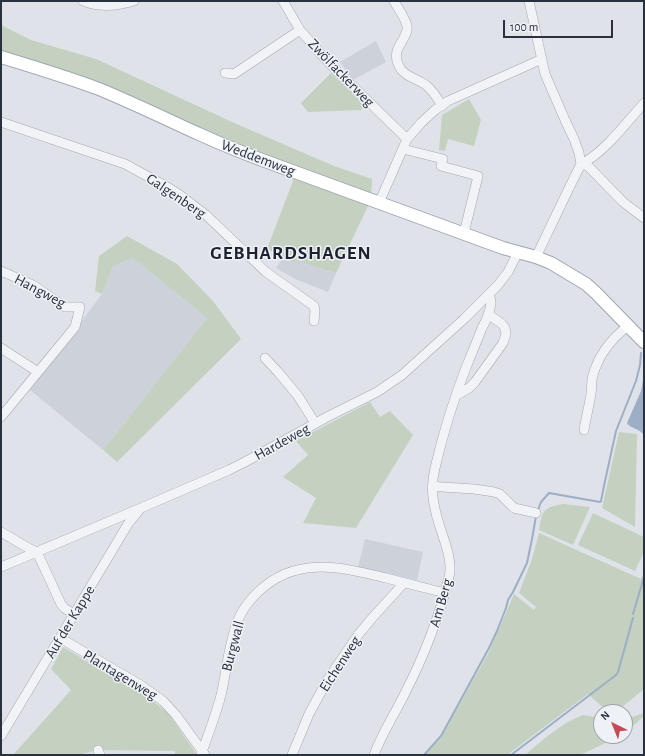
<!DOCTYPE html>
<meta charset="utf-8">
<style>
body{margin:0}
#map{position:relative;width:645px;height:756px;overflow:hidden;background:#dfe2e8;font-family:"Alegreya Sans",sans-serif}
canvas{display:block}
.frame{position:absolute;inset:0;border:2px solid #29303e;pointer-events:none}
.north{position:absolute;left:593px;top:704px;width:40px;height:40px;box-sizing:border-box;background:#eef1f5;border:1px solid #9fa4ac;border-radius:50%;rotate:317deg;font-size:11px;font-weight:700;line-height:16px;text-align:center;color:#29303e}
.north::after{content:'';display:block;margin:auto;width:14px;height:18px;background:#c64a58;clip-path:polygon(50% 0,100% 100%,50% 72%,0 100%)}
.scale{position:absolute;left:503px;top:20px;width:110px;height:18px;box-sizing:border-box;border:2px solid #29303e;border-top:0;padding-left:5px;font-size:12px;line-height:14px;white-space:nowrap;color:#29303e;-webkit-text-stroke:3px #eef1f5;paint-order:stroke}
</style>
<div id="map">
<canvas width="645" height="756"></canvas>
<div class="frame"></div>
<div class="north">N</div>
<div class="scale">100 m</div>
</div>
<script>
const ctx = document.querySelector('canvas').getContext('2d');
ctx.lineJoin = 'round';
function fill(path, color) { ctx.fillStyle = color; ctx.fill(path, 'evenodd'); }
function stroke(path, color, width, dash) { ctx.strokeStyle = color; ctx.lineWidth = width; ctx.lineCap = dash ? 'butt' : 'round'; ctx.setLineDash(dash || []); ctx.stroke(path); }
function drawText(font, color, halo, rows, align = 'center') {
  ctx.font = font + ' "Alegreya Sans",sans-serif'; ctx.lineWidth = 3; ctx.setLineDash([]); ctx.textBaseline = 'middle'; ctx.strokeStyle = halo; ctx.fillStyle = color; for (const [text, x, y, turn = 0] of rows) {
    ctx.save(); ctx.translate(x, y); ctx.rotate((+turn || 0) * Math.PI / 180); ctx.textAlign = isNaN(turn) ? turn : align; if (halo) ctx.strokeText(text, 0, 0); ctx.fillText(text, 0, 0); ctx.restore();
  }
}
const built = new Path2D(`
 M376 41 386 62 353 80 340 62Z
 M283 257 294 263 297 259 306 264 336 273 328 292 295 279 276 268Z
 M133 258 207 318 103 450 30 390 102 294 113 266Z
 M365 539 423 552 417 580 358 567Z`);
const green = new Path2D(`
 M1 25 31 40 96 59 232 122 334 166 372 179 371 200 336 273 306 264 297 259 294 263 267 249 296 173 1 52Z
 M331 73 365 105 361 110 308 112 301 103Z
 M469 99 481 120 474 146 448 139 445 151 439 150 442 115Z
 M127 236 177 264 213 301 241 339 117 462 103 450 207 318 133 258 113 266 102 294 95 291 99 256Z
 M370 402 380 417 390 411 413 435 356 528 303 523 316 498 283 477 308 455 296 441Z
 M619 432 637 434 635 527 602 508Z
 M564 504 590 507 573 545 539 530C542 511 543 507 564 504Z
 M593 513 644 537V552L635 571 578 545Z
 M539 533 641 579 644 572V689L616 712H608L588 694 507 755H425L440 739 489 652 514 594 534 610 536 607 519 593 532 559Z
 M63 647 148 697 169 714 197 755H175V751L98 750 77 755H13L71 690 51 669Z
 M644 713V716L625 733V719Z
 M583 715 601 718V736H620L580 755H525C543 740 561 723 583 715Z`);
const water = new Path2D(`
 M644 375V435C639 428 631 429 627 423L641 391Z`);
const stream = new Path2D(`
 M538 510 541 502 549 493 600 502 601 501 605 481 616 431 636 381 640 365 641 353
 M633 614 644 577
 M424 755 441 736 489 648 497 631 506 608 508 600 513 592 527 563 532 539 536 516
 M511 755 616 675 618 672 633 618`);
const minor = new Path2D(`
 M83 1C99 8 117 6 134 1
 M283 1 300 30 320 53 334 68 407 139
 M394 1C398 9 405 17 407 26 409 39 391 47 398 64 403 77 417 78 427 86 433 91 438 99 442 106
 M529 1 545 74 565 120 574 139 579 153 581 164 571 184 536 257
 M225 73 234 74 300 30
 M1 122 125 164 169 188 180 195 206 215 266 272 314 306 315 311 314 321
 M403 149 443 159 441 166 478 176 464 233
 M581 164C603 154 628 121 644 103
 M581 164 588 166 623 202 644 218
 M379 203 407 139 421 123 435 110 448 101 542 59
 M1 271 33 285 65 307H80L75 327 1 417
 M1 348 38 372
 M265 358 278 372 298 396 315 423
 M457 395 469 388 475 382 503 343 506 334 505 328 502 324 488 314
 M584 430C586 418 589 406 591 394 592 388 591 381 593 375 599 354 611 339 628 326
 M432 486 442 487 474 489 494 492 500 494 514 508 536 513
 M1 532 30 549 37 552
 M37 552 61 604 64 608 74 614
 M1 567 141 508 229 470 243 463 329 416 377 392 402 375 464 319 498 285 508 272 518 252
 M60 638 139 684 163 701 176 715 205 755
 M1 736 128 524 140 509
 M98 750 100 755
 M201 755C208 734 217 713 222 691 227 667 229 643 238 620 242 610 249 601 257 593 295 555 340 567 386 578 405 583 425 588 445 593
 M292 755 309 714 328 679 358 635 373 617 404 583
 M374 755C382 733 395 714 405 693 424 656 439 618 449 577 454 558 440 532 436 513 432 497 431 485 435 468 443 434 454 398 467 365 472 353 477 341 482 328 486 321 490 312 491 303 491 300 490 297 489 294`);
const major = new Path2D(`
 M1 57C34 67 67 77 99 89 133 103 166 119 199 134 223 145 248 155 273 164L503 248 536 257 551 263 586 284 596 293 644 342`);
const streetNames = [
 ["Zwölfackerweg",341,73,46],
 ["Weddemweg",258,158,21],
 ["Galgenberg",176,196,34],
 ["Hangweg",40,291,28],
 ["Hardeweg",282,442,-29],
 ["Am Berg",441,603,-74],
 ["Auf der Kappe",70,622,-59],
 ["Burgwall",233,646,-75],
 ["Eichenweg",340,664,-57],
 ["Plantagenweg",120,675,31]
];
const districtNames = [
 ["GEBHARDSHAGEN",291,253]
];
fill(built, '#cdd1d9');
fill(green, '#c4d1c1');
fill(water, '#9cafc6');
stroke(stream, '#9cafc6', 2);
stroke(minor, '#a5a9b2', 10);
stroke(major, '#9fa6b3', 14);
stroke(minor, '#f2f3f6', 9);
stroke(major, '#fff', 12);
drawText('15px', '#29303e', '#eef1f5', streetNames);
ctx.letterSpacing = '1px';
drawText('bold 19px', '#1b212f', '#eef1f5', districtNames);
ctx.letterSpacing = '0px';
</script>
